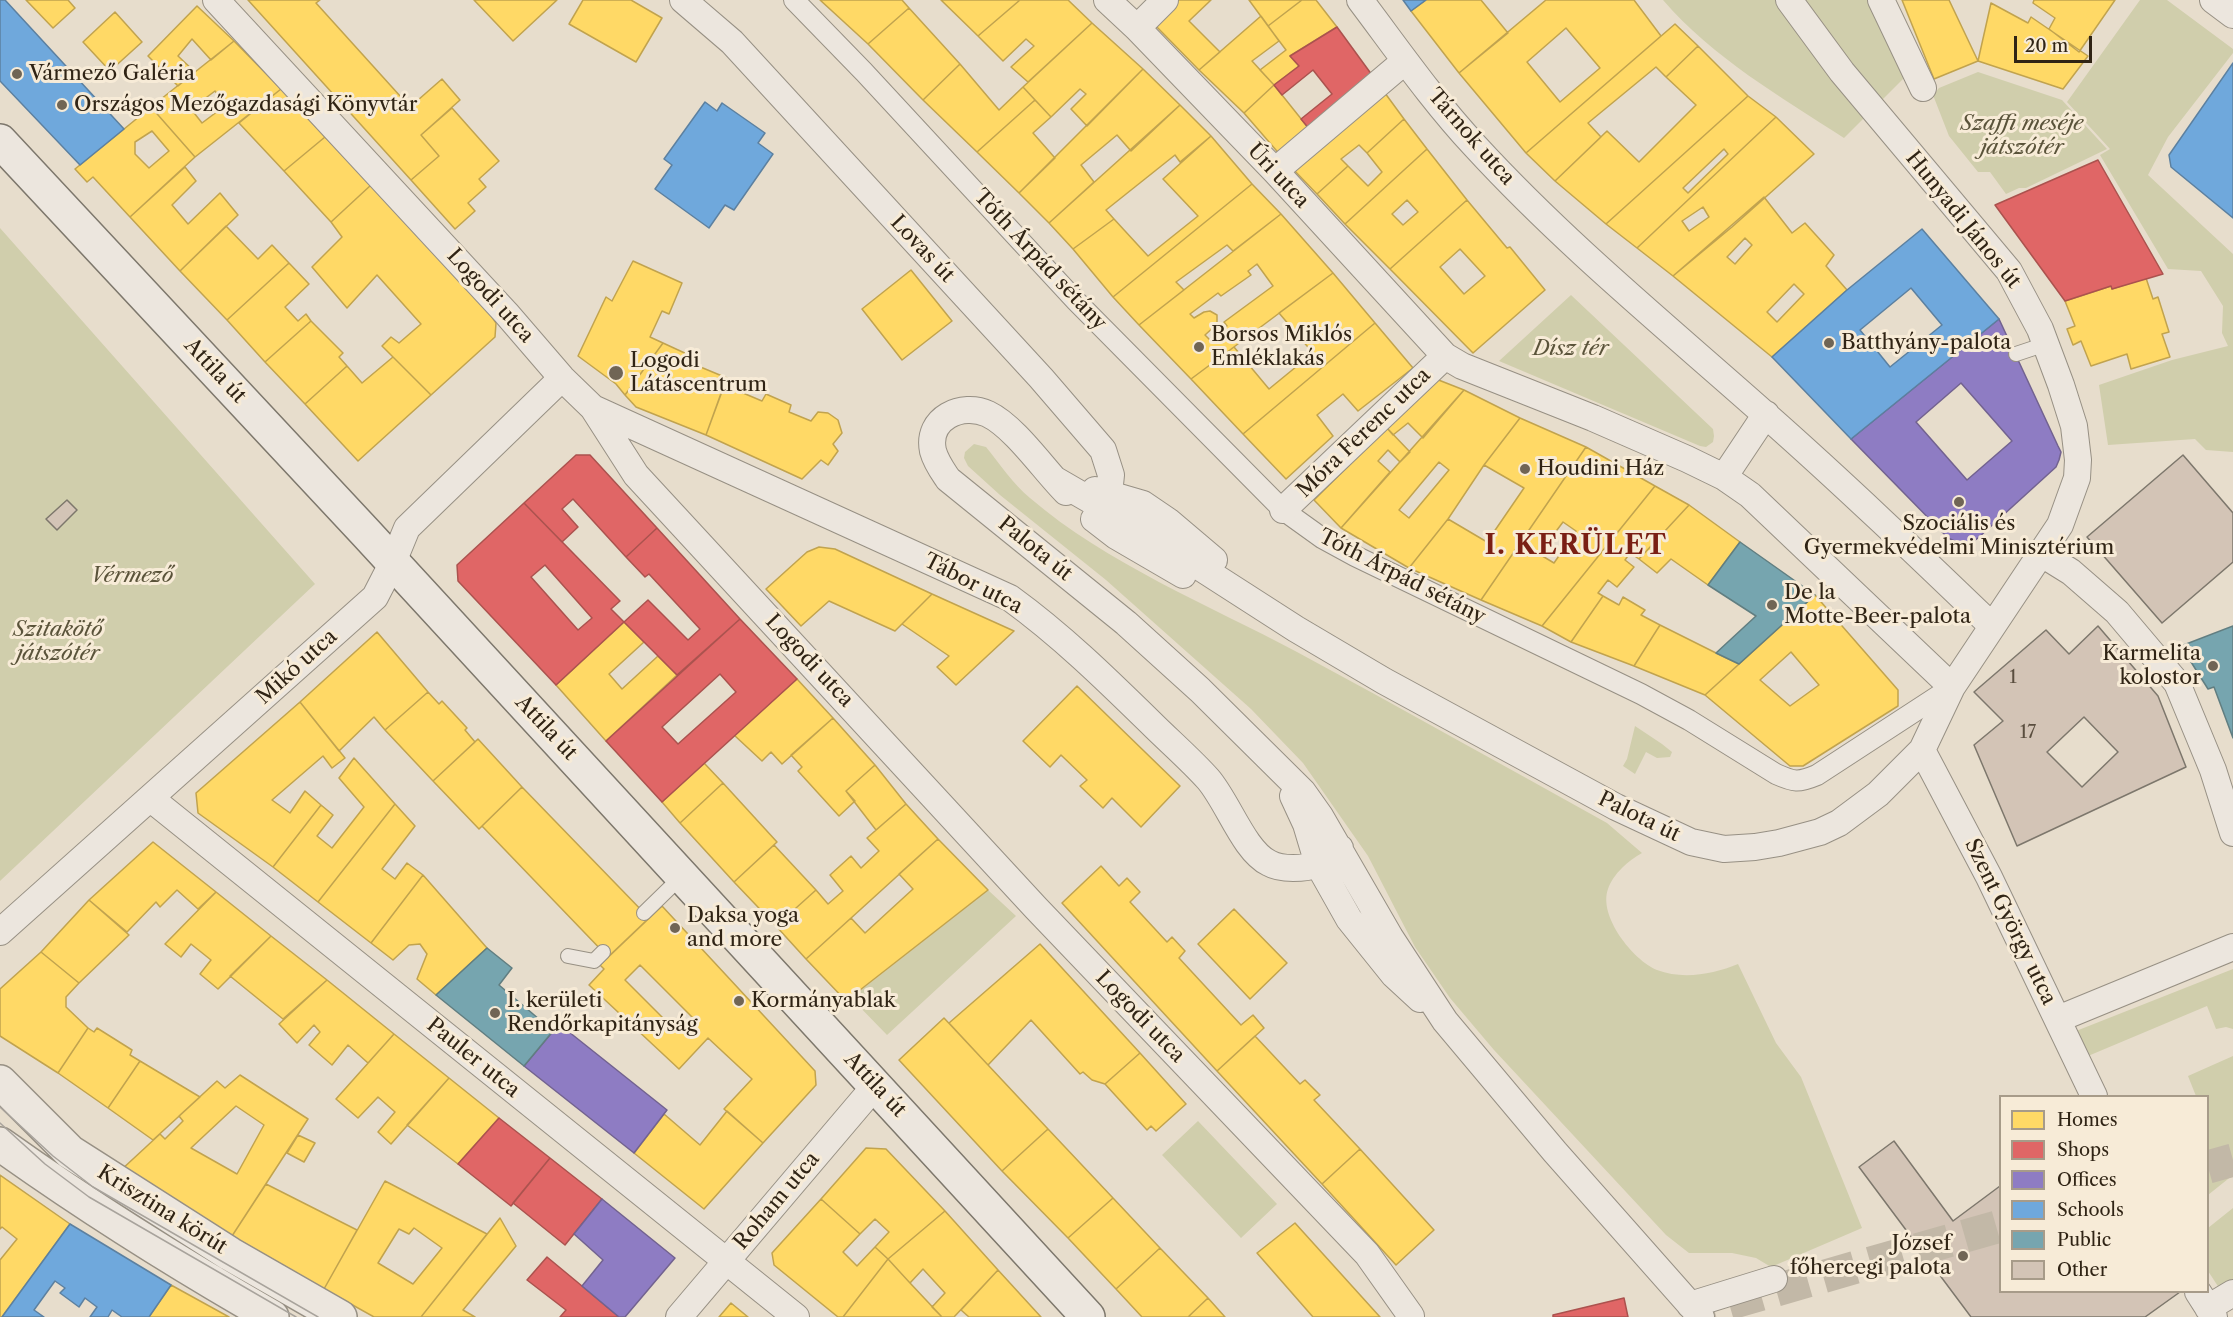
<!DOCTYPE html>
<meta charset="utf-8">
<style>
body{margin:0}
#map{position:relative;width:2233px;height:1317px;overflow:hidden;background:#e7ddcc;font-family:"Libre Caslon Text",serif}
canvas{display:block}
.legend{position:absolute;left:1999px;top:1095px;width:210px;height:198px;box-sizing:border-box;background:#f7ebd7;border:2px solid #a79b89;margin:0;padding:8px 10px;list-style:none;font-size:18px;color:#302415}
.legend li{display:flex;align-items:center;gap:12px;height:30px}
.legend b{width:30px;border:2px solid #a79b89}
.scale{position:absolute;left:2014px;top:36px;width:78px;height:27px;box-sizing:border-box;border:3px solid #302415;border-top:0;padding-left:8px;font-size:18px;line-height:21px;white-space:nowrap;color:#302415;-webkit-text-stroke:4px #f7ebd7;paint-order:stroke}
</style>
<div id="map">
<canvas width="2233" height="1317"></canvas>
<ul class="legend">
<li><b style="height:16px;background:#ffd966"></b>Homes</li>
<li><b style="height:16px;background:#e06666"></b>Shops</li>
<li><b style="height:16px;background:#8e7cc3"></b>Offices</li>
<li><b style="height:16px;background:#6fa8dc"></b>Schools</li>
<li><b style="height:16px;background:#76a5af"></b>Public</li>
<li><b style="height:16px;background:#d3c4b6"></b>Other</li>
</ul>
<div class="scale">20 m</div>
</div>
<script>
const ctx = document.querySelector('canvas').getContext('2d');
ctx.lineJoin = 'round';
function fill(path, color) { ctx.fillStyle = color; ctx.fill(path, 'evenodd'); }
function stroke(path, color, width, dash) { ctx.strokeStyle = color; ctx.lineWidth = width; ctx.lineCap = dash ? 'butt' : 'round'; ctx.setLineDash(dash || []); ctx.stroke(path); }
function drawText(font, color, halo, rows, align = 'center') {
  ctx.font = font + ' "Libre Caslon Text",serif'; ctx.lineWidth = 6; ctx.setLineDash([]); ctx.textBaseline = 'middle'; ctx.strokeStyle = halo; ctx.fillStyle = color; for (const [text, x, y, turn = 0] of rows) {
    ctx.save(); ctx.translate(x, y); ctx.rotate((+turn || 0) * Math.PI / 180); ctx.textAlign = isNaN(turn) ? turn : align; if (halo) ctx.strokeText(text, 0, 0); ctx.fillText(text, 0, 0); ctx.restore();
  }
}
const green = new Path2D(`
 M1663 0H1871L1905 77 1844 138C1781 97 1713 58 1663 0Z
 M2140 0H2167L2233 49V53L2168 137 2148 175 2233 254V452L2206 450 2195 439 2108 445 2099 385 2172 360 2228 346 2222 333 2223 306 2201 271 2168 269 2100 155 2110 149 2067 102Z
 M1978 72 2062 100 2107 149 2026 188H2019L2006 194 1990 172H1978L1949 136 1933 95 1939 88Z
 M0 228 315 584 0 881Z
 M1571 295 1713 429 1714 436 1713 442 1706 447 1700 446 1499 361Z
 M974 444 986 447C1000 464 1013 484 1030 498 1107 564 1209 605 1297 652 1401 708 1504 766 1607 823L1642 853C1629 860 1613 874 1608 889 1598 916 1633 960 1657 970 1683 980 1714 974 1738 964L1776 1043 1801 1077 1862 1228 1771 1267 1756 1258 1732 1253H1689L1666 1235 1494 1050 1450 998 1415 947 1368 856 1303 763 1251 709 1106 580 1000 495 968 466 964 458 965 452Z
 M1635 726 1662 744 1672 752 1670 757 1657 758 1646 752 1635 774 1623 766 1627 759Z
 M988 890 1016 916 887 1035 851 998Z
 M2233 969V1029L2226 1027 2216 1029 2207 1006 2088 1056 2076 1031Z
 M2233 1056V1175L2208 1195V1096H2196L2188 1076Z
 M1198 1121 1277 1204 1241 1238 1162 1155Z
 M2233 1208V1288L2223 1294 2208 1271V1228Z`);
const homes = new Path2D(`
 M26 0H68L75 8 53 28Z
 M248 0H320L316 3 410 107 442 79 460 100 421 135 439 156 411 180Z
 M474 0H557L513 41Z
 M583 0H631L662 18 636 62 569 24Z
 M820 0H902L909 8 868 44Z
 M941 0H1020L978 36Z
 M1020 0H1068L1092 23 1028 82 1011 67 1034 46 1026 39 1003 61 978 36Z
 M1172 0H1211L1189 21 1220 52 1199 70 1151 21Z
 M1249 0H1302L1268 26Z
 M1302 0H1316L1337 27 1290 56 1299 66 1274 85 1260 70 1286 50 1268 26Z
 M1426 0H1481L1508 33 1459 73 1411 11Z
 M1546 0H1634L1661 36 1526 153 1459 73ZM1566 28 1600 68 1560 102 1527 62Z
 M1902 0H1949L1978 61 1934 79Z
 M2034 0H2115L2079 52 2049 29 2055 18 2033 3Z
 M1991 3 2028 23 2031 17 2088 56 2063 89 1978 61Z
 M197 6 234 41 211 60 192 39 178 56 195 72 178 86 148 56Z
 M909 8 960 64 923 100 868 44Z
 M115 12 142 42 110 71 83 42Z
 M1261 16 1279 41 1252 61 1274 85 1244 113 1199 70Z
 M1092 23 1143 69 1087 126 1071 109 1086 94 1080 89 1051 117 1023 87Z
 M1675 24 1698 46 1666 77 1656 67 1588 123 1601 137 1555 181 1526 153Z
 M234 41 281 89 195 157 151 107ZM215 91 226 105 202 123 191 109Z
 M1698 46 1748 96 1606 224 1555 181 1607 131 1639 162 1696 105 1666 77Z
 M960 64 999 110 1023 87 1035 100 977 152 923 100Z
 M1143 69 1180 105 1131 151 1117 135 1081 165 1094 182 1049 223 1019 193Z
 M1274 85 1310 130 1282 157 1244 113Z
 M281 89 325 137 284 171 239 123Z
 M1382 89 1404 119 1367 153 1359 145 1341 159 1348 166 1317 194 1290 166Z
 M1748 96 1776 117 1637 248 1606 224ZM1724 149 1728 154 1688 193 1683 188Z
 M1035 100 1051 117 1033 133 1055 158 1019 193 977 152Z
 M1180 105 1211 136 1180 162 1175 155 1106 210 1114 219 1073 249 1049 223Z
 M151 107 195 157 130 217 93 177 87 182 75 169ZM152 131 169 151 149 168 135 154V142Z
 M452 108 499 161 479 179 486 187 468 203 475 211 455 229 411 180 439 156 421 135Z
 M1776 117 1814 154 1732 227 1673 276 1637 248ZM1703 207 1709 217 1689 231 1682 221Z
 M1404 119 1427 149 1345 224 1317 194 1348 166 1368 186 1382 172 1367 153Z
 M1211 136 1252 184 1113 297 1073 249 1114 219 1148 256 1198 216 1163 179Z
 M325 137 371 185 331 222 284 171Z
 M1427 149 1467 200 1390 269 1345 224ZM1407 200 1418 212 1403 225 1392 214Z
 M185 167 196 181 172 205 188 224 220 193 238 215 180 271 130 217Z
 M1252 184 1281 214 1233 251 1227 245 1176 282 1184 290 1139 325 1113 297Z
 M371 185 488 311 496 323 495 337 431 395 382 346 391 337 399 343 421 324 377 275 347 308 312 267 342 237 331 222Z
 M1764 197 1792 233 1805 223 1834 255 1826 266 1847 290 1772 357 1673 276ZM1745 238 1752 245 1735 264 1727 257ZM1794 284 1804 294 1777 322 1767 312Z
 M1467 200 1507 248 1510 247 1545 290 1473 353 1390 269ZM1460 249 1485 276 1464 294 1440 267Z
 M1281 214 1333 273 1191 379 1139 325ZM1257 264 1273 286 1224 322 1227 326 1210 340 1205 335 1217 324V315L1210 311 1204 312 1194 318 1190 314 1218 293 1221 296 1251 275 1248 271Z
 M226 226 258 259 272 245 289 263 227 320 180 271Z
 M633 261 682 283 669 314 662 311 650 337 663 343 625 395 616 384 578 356 606 297 612 301Z
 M289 263 309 284 285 307 298 321 306 314 311 321 265 362 227 320Z
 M911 270 952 321 902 360 862 309Z
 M1333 273 1375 323 1243 434 1191 379 1234 347 1269 389 1313 353 1279 313Z
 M2146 278 2153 299 2158 297 2169 332 2162 334 2170 357 2131 369 2127 354 2091 366 2081 341 2073 345 2067 329 2075 326 2065 301 2111 286 2112 289Z
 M311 321 343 353 339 357 347 366 305 404 265 362Z
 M1375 323 1413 368 1358 411 1343 394 1317 415 1333 436 1286 479 1243 434Z
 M663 343 689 355 686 361 727 378 706 435 636 407 625 395Z
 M393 357 431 395 358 461 305 404 347 366 362 383Z
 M1436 379 1464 390 1423 438 1408 423 1393 435 1387 428Z
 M724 385 762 401 766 394 791 405 789 412 811 421 818 412 828 413 838 420 842 433 833 444 838 451 828 465 821 460 802 479 706 435Z
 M1464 390 1520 418 1484 465 1448 519 1409 568 1341 528ZM1439 462 1449 470 1409 518 1399 510Z
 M1520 418 1586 447 1481 600 1409 568 1448 519 1487 542 1524 488 1484 465Z
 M1387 428 1410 452 1400 462 1388 450 1378 461 1390 472 1341 528 1314 500Z
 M1586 447 1655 486 1542 626 1481 600ZM1563 522 1576 531 1554 563 1539 554Z
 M1655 486 1689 505 1639 559 1630 553 1625 560 1634 567 1617 587 1608 580 1598 593 1603 596 1571 642 1542 626Z
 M1689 505 1740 542 1708 585 1671 559 1657 573 1639 559Z
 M819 547 835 549 932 594 895 631 829 601 801 626 766 589 807 552Z
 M932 594 1014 631 956 685 937 667 949 656 902 624Z
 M1815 595 1898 690V706L1803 766H1790L1705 695ZM1791 652 1819 685 1790 706 1760 680Z
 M1603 596 1619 605 1623 597 1645 610 1641 615 1660 625 1634 666 1571 642Z
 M624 622 644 642 609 674 622 689 658 656 677 675 606 741 556 685Z
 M1660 625 1716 653 1739 664 1705 695 1634 666Z
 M377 632 428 692 385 730 374 717 339 751 300 702Z
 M797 679 833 718 782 764 771 752 762 761 734 735Z
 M1077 686 1180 786 1141 827 1112 798 1103 808 1080 786 1087 780 1061 755 1050 767 1023 741Z
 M428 692 439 704 442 701 467 728 465 730 475 742 433 781 385 730Z
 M300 702 345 758 332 768 323 756 272 800 290 813 305 791 321 805 273 867 198 813 196 793Z
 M833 718 875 765 846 791 855 801 839 816 798 771 802 767 791 755Z
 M478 739 522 787 479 829 433 781Z
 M354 758 395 804 318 902 273 867 321 805 333 815 317 836 332 848 364 807 339 778Z
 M704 763 723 783 680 823 662 802Z
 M875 765 906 804 876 830 846 791Z
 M723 783 777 842 734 882 680 823Z
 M522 787 649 918 608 957 482 826Z
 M395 804 415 826 382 869 395 879 407 863 423 875 371 943 318 902Z
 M906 804 938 839 806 959 776 926 816 890 828 904 843 891 830 875 851 856 861 868 879 851 867 838Z
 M938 839 988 890 846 1001 806 959 851 918 865 933 913 889 899 874Z
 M153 842 216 892 198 909 177 890 160 907 156 902 127 932 89 900Z
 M774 845 816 890 776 926 734 882Z
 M1101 866 1119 886 1127 878 1140 892 1130 902 1167 942 1172 937 1185 951 1179 958 1241 1025 1253 1015 1264 1028 1217 1071 1062 903Z
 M423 875 487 948 436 995 417 979 427 954 420 944 409 945 393 960 371 943Z
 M216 892 271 936 218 989 200 974 211 960 191 944 181 957 165 944Z
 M89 900 129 935 79 983 41 952Z
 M662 906 815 1071 816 1085 763 1143 724 1109 752 1079 708 1038 679 1069 589 985 604 969 600 965ZM640 965 692 1017 677 1032 625 980Z
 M1234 909 1287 963 1250 999 1198 944Z
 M271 936 327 980 283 1019 230 976Z
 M1040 944 1140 1053 1105 1084 1092 1080 1083 1072 1080 1074 1031 1020 988 1065 949 1023Z
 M41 952 79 983 66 997V1007L88 1028 58 1073 0 1036V989Z
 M327 980 394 1034 368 1063 348 1045 332 1065 309 1045 320 1032 314 1025 297 1043 279 1024Z
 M944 1018 1048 1129 1002 1171 899 1060Z
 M88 1028 94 1032 97 1028 132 1050 130 1055 140 1061 108 1108 58 1073Z
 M394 1034 449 1078 391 1144 378 1132 395 1112 378 1097 358 1118 336 1099Z
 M1255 1036 1300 1084 1305 1080 1320 1095 1314 1100 1360 1149 1322 1184 1217 1071Z
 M1140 1053 1186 1104 1156 1131 1151 1126 1147 1130 1105 1084Z
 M140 1061 200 1097 153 1140 108 1108Z
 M240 1075 308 1119 232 1236 120 1171 160 1134 165 1139 183 1121 179 1116 217 1081 225 1088ZM236 1106 264 1125 237 1174 191 1148Z
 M449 1078 499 1118 458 1164 407 1125Z
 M727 1111 763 1143 704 1209 634 1153 664 1114 700 1145Z
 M1048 1129 1113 1198 1068 1238 1002 1171Z
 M298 1135 315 1143 304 1162 287 1153Z
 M866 1148 886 1149 945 1211 888 1259 875 1247 889 1232 875 1219 860 1234 821 1199Z
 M1360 1149 1434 1230 1396 1265 1322 1184Z
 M0 1175 70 1224 2 1317H0V1260L17 1239 2 1227 0 1229Z
 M385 1181 487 1234 421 1317H374L324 1289ZM414 1228 442 1248 413 1284 378 1263 399 1229 409 1234Z
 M266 1184 357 1230 324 1289 232 1236Z
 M1113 1198 1160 1248 1116 1289 1068 1238Z
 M821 1199 860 1234 843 1252 857 1266 875 1247 888 1259 843 1317H838L774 1265 772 1253Z
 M945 1211 998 1270 954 1317H942L932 1307 945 1293 923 1269 910 1283 888 1259Z
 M500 1218 516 1246 463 1310 475 1317H421Z
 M1295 1223 1380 1317H1313L1257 1253Z
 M1160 1248 1208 1298 1188 1317H1142L1116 1289Z
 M888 1259 910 1283 942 1317H843Z
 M998 1270 1041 1317H969L961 1310Z
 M171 1285 229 1317H149Z
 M1208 1298 1225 1317H1188Z
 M731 1303 748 1317H719Z`);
const shops = new Path2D(`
 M1337 27 1372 75 1310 130 1301 119 1332 94 1313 70 1282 95 1274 85 1299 66 1290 56Z
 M2098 160 2163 274 2112 289 2111 286 2065 301 1995 205Z
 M576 455H590L657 528 626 557 573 499 562 509 578 527 562 542 524 503Z
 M524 503 620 601 611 609 624 622 556 685 458 581 457 565ZM545 565 592 618 578 630 531 577Z
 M657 528 740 619 677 675 624 622 648 600 688 640 700 629 649 574 645 577 626 557Z
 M740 619 797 679 662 802 606 741ZM720 674 736 692 678 744 662 727Z
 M499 1118 550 1158 511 1206 458 1164Z
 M550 1158 602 1199 565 1245 513 1203Z
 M547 1257 582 1286 619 1317H560L566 1310 527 1280Z
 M1624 1298 1628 1317H1553V1315Z`);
const offices = new Path2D(`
 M1999 319 2058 446 2061 452 2059 460 2056 467 1978 538 1970 544 1963 545 1948 538 1851 439ZM1961 383 2012 441 1967 480 1916 422Z
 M559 1024 667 1110 634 1153 524 1066Z
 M602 1199 675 1258 625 1317H619L582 1286 603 1260 574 1234Z`);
const schools = new Path2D(`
 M0 0H5L124 129 80 165 0 81Z
 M1403 0H1426L1411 11Z
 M2233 63V218L2171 167 2169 155Z
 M705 102 717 111 722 103 765 133 758 143 773 154 734 210 725 205 709 228 655 189 672 165 664 159Z
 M1922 229 1999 319 1851 439 1772 357 1847 290ZM1911 288 1942 325 1890 367 1860 330Z
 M70 1224 171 1285 149 1317H122L112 1310 108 1317H90L97 1307 85 1298 79 1307 60 1293 65 1288 55 1281 34 1310 44 1317H2Z`);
const public = new Path2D(`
 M1740 542 1815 595 1739 664 1716 653 1756 616 1708 585Z
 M2233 626V738L2214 687 2208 689 2181 646Z
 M487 948 512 968 499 985 553 1031 524 1066 436 995Z`);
const building = new Path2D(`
 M2183 455 2233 513V562L2162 623 2087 537Z
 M67 500 77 510 57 530 46 519Z
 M2098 626 2158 696 2186 767 2017 846 1974 745 2003 721 1974 692 2046 630 2069 654ZM2084 717 2118 752 2082 787 2047 752Z
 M1894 1141 1953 1221 2000 1186V1292H2180L2145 1317H1971L1859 1167Z`);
const tertiaryTunnel = new Path2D(`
 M2208 1167 2233 1160
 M1682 1317 2000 1226`);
const service = new Path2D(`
 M2016 354 2046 344
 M644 913 682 876
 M568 956 594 961 603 952`);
const pedestrian = new Path2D(`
 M794 0 864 72 1076 301 1283 510 1322 538 1355 556 1641 694 1689 720 1776 774C1794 782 1798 783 1817 775L1952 687`);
const minor = new Path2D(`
 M216 0 506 313 562 378 593 408 636 475 1036 908 1367 1254 1411 1316
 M683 0 732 42 1041 378 1103 450 1111 475 1109 494 1102 509 1094 519
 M1107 0 1137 28 1275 171 1445 356 1462 366 1593 418 1687 459 1724 477 1750 495 1952 687
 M1360 0C1397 49 1433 101 1475 146 1565 244 1668 328 1767 416 1844 484 1918 555 1992 626
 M1881 0 1923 88
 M2213 0 2233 15
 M1137 28 1165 0
 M1275 171 1405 61
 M593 408 1010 598C1061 635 1105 678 1150 722 1169 741 1190 759 1208 779 1228 802 1244 851 1269 863 1281 870 1305 869 1318 864 1325 861 1333 853 1340 848
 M1724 477 1766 414
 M1054 479 1142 530 1296 629 1384 681 1616 807 1691 842 1724 849 1755 847 1779 843 1820 832 1839 823 1878 794 1922 750 1952 687 2060 525 2077 478 2078 460 2074 426 2061 385 2040 329 2009 271 1842 72 1789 0
 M1095 490 1143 504 1168 521 1214 560
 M1066 492C1044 470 1015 427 988 414 962 402 926 418 933 451 936 462 942 470 948 479L1126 623 1200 690 1303 792 1320 816 1390 937 1445 1021 1555 1152 1701 1317
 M1283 510 1445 356
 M1094 519 1116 536 1183 575
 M2042 554 2071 572 2117 612 2177 683 2213 770 2233 833
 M1922 750 1989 877 2094 1096
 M1293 796 1306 824 1318 864 1349 919 1394 975 1420 999
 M150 798 796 1317
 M0 932 375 597 393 562 407 528 562 378
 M2058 1019 2233 947
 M2198 1292 2214 1317
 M1690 1305 1774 1279
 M2208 1308 2233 1293
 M679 1317 875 1086`);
const tertiary = new Path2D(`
 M0 1082 70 1152 230 1254 340 1317
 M0 1144C87 1206 179 1264 272 1317`);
const secondary = new Path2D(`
 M0 141 366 533 1088 1317`);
const tram = new Path2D(`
 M0 1107 53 1156 93 1187 318 1317
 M0 1123 45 1164 89 1197 296 1317`);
const markers = [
 [17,74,6,"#706555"],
 [62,105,6,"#706555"],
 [1829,343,6,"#706555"],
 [1199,347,6,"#706555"],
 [616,373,8,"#706555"],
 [1525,469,6,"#706555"],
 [1959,502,6,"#706555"],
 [1772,605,6,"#706555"],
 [2213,666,6,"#706555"],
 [675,928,6,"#706555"],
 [739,1001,6,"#706555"],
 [495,1013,6,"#706555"],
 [1963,1256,6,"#706555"]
];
const numberNames = [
 ["1",2013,678],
 ["17",2028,733]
];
const poiNames = [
 ["Vármező Galéria",29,74],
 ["Országos Mezőgazdasági Könyvtár",74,105],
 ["Borsos Miklós",1211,335],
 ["Emléklakás",1211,359],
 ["Batthyány-palota",1841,343],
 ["Logodi",630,361],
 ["Látáscentrum",630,385],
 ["Houdini Ház",1537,469],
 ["Szociális és",1959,524,"center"],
 ["Gyermekvédelmi Minisztérium",1959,548,"center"],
 ["De la",1784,593],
 ["Motte-Beer-palota",1784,617],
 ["Karmelita",2201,654,"right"],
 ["kolostor",2201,678,"right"],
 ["Daksa yoga",687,916],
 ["and more",687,940],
 ["I. kerületi",507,1001],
 ["Rendőrkapitányság",507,1025],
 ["Kormányablak",751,1001],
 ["József",1951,1244,"right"],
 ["főhercegi palota",1951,1268,"right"]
];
const parkNames = [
 ["Szaffi meséje",2022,124],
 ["játszótér",2022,148],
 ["Dísz tér",1571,349],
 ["Vérmező",132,576],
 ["Szitakötő",58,630],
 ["játszótér",58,654]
];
const streetNames = [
 ["Tárnok utca",1471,137,49],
 ["Úri utca",1278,176,47],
 ["Hunyadi János út",1963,220,51],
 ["Lovas út",922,249,47],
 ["Tóth Árpád sétány",1040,260,47],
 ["Logodi utca",490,296,48],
 ["Attila út",215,371,47],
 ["Móra Ferenc utca",1364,433,-44],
 ["Palota út",1035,549,39],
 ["Tóth Árpád sétány",1402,577,27],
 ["Tábor utca",973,584,27],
 ["Logodi utca",809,661,47],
 ["Mikó utca",297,667,-42],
 ["Attila út",546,728,47],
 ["Palota út",1639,817,26],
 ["Szent György utca",2010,922,64],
 ["Logodi utca",1140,1017,46],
 ["Pauler utca",473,1058,39],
 ["Attila út",875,1085,47],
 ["Roham utca",777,1201,-50],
 ["Krisztina körút",162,1210,32]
];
const districtNames = [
 ["I. KERÜLET",1576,546]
];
fill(green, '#d0ceac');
fill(homes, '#ffd966');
stroke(homes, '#c1a34e', 1.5);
fill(shops, '#e06666');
stroke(shops, '#ab524e', 1.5);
fill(offices, '#8e7cc3');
stroke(offices, '#72628f', 1.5);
fill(schools, '#6fa8dc');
stroke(schools, '#5c80a0', 1.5);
fill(public, '#76a5af');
stroke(public, '#617e81', 1.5);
fill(building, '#d3c4b6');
stroke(building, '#7d776c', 1.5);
stroke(tertiaryTunnel, '#c2b8a7', 33, [33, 16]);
stroke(service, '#979084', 16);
stroke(pedestrian, '#979084', 22);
stroke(minor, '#979084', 28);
stroke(tertiary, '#979084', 36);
stroke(secondary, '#7d776c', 36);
stroke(service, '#ece6de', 14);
stroke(pedestrian, '#ece6de', 20);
stroke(minor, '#ece6de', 26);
stroke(tertiary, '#ece6de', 33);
stroke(secondary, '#ece6de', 33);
stroke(tram, '#a8a39c', 1.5);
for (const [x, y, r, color] of markers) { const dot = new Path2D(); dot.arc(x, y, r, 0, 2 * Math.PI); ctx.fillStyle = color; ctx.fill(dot); stroke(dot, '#f7ebd7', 2); }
drawText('18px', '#5a4e3f', null, numberNames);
drawText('21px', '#302415', '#f7ebd7', poiNames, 'left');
drawText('italic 21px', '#5a533a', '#f7ebd7', parkNames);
drawText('21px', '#302415', '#f7ebd7', streetNames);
ctx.letterSpacing = '1.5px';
drawText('bold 27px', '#7a1f14', '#f7ebd7', districtNames);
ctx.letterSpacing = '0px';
</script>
